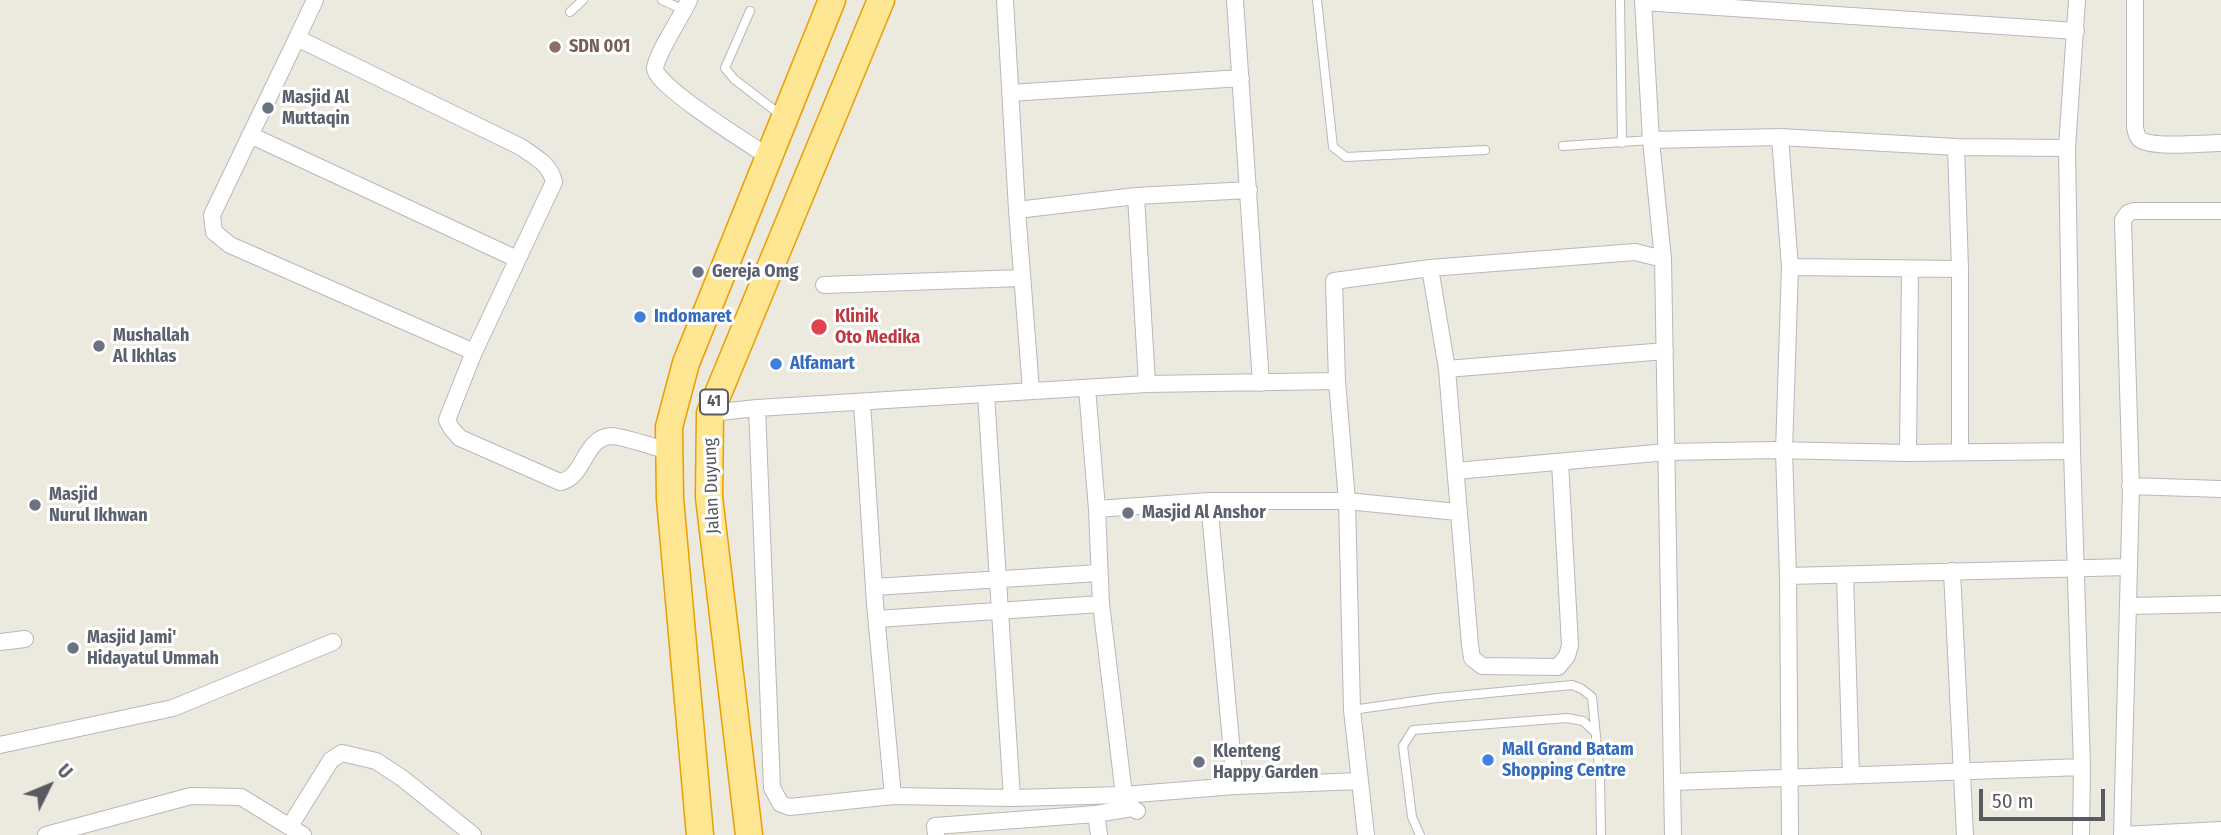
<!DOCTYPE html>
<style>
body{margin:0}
#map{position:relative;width:2221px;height:835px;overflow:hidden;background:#ece9df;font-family:"Fira Sans Condensed",sans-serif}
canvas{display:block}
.north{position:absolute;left:14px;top:751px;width:70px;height:70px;-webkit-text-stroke:5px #fff;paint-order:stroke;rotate:47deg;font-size:19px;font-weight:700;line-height:28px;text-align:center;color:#585c61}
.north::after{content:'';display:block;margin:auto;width:24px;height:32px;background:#585c61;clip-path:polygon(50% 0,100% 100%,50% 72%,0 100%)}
.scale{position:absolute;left:1979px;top:789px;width:126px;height:32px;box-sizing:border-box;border:4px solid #585c61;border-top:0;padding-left:9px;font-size:21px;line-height:24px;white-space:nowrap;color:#585c61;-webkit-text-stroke:5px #fff;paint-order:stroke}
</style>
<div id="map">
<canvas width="2221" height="835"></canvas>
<div class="north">U</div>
<div class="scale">50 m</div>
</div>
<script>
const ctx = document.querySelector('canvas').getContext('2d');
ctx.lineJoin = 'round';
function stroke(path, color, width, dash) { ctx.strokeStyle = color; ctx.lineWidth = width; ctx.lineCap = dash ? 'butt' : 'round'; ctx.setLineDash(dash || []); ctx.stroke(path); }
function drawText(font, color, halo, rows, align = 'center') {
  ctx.font = font + ' "Fira Sans Condensed",sans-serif'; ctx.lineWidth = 6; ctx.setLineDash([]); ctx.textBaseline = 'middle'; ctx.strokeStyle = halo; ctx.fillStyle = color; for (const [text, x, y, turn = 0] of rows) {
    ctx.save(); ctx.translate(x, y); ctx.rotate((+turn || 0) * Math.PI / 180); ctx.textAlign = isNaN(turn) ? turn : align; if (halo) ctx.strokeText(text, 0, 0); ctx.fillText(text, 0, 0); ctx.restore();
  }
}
const service = new Path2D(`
 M662 0 684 10
 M1317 0 1333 147 1346 157 1485 150
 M1620 0 1622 143
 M750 11 725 68 734 79 782 116
 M570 12 583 0
 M1563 146 1651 140
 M1352 710 1437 698 1572 685 1582 689 1592 697 1600 776 1601 835
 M1420 835 1412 817 1403 746 1413 730 1567 718 1583 721 1595 732`);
const minor = new Path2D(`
 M315 0 297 38 521 147C535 157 550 164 554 182L474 352 447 420 451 428 460 438 560 482C585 478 583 438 611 436 623 436 656 448 669 451
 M689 0C682 16 657 53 655 68 654 85 752 146 769 157
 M1005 0 1017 210 1031 390
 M1235 0 1261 383
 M1643 0 1651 140 1663 259 1673 835
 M2077 0 2067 148 2072 451 2082 767 2081 835
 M2135 0V127C2136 132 2137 139 2143 141 2159 148 2202 143 2221 143
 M1643 2 2076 31
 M297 38 212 215 214 232 230 245 474 352
 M1010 93 1241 78
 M250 135 517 259
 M1780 137 1790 267 1784 451 1788 576 1790 835
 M1651 140 1780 137 1956 147 2067 148
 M1956 147 1960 269V451
 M1136 196 1147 384
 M1017 210 1136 196 1249 190
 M1790 267 1960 269
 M1430 268 1447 369 1470 645 1472 658 1482 666 1558 667 1567 656 1570 645 1560 462
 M824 285 1021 278
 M1447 369 1665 351
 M1087 388 1097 509 1101 604 1124 795
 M986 394 1012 798
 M862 402 875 604 893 796
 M757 408 772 788 781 804 790 807 893 796 1012 798 1124 795 1235 786 1360 781
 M710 413 757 408 1147 384 1337 381
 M1908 453 1910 269
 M1456 471 1667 452 1774 450 1908 453 2072 451
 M2130 486 2221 489
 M1209 501 1235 786
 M1097 509 1209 501H1347L1457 512
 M1952 571 1965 835
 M1845 575 1851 774
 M1788 576 2128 567
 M874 587 1099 573
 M2129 606 2221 604
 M877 619 1101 604
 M0 642 25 639
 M0 745 173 708 333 642
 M1673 782 2082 767
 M1096 814 1099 835
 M290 826 331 760 342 753 376 761 402 778 473 835
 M46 835 191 796 241 797 303 835
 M936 835 935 826 1096 814 1132 808 1137 811
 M1366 835 1352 710 1347 501 1337 381 1334 281 1430 268 1635 252 1663 259
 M2122 835 2131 488 2123 220 2128 213 2134 211H2221
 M2122 835 2221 830`);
const trunk = new Path2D(`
 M700 835 670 499 669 427 686 363 832 0
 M749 835 709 497 710 413 881 0`);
const markers = [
 [555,47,7,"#8d6e63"],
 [268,108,7,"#6b7280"],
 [698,272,7,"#6b7280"],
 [640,317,7,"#3f7fe0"],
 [819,327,9,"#e0444e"],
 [99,346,7,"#6b7280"],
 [776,364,7,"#3f7fe0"],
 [35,505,7,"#6b7280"],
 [1128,513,7,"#6b7280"],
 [73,648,7,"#6b7280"],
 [1488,760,7,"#3f7fe0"],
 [1199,762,7,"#6b7280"]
];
const shields = [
 [714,402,28]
];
const shieldNames = [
 ["41",714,402]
];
const educationNames = [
 ["SDN 001",569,47]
];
const worshipNames = [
 ["Masjid Al",282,98],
 ["Muttaqin",282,119],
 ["Gereja Omg",712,272],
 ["Mushallah",113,336],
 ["Al Ikhlas",113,357],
 ["Masjid",49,495],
 ["Nurul Ikhwan",49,516],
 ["Masjid Al Anshor",1142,513],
 ["Masjid Jami'",87,638],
 ["Hidayatul Ummah",87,659],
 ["Klenteng",1213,752],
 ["Happy Garden",1213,773]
];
const shopNames = [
 ["Indomaret",654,317],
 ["Alfamart",790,364],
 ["Mall Grand Batam",1502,750],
 ["Shopping Centre",1502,771]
];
const healthNames = [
 ["Klinik",835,317],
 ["Oto Medika",835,338]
];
const streetNames = [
 ["Jalan Duyung",712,486,-92]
];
stroke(service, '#b5b8bd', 10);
stroke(minor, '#b5b8bd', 18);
stroke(trunk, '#eb9e00', 29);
stroke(service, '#fff', 8);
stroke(minor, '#fff', 16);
stroke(trunk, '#fee692', 26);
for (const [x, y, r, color] of markers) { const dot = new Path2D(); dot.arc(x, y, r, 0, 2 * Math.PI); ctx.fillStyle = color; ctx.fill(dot); stroke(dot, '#fff', 2.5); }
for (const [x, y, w] of shields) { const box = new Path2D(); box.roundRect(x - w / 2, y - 12.5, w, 25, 5); ctx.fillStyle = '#fff'; ctx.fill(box); stroke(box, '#585c61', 2); }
drawText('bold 16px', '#585c61', null, shieldNames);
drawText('bold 18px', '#785e54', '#fff', educationNames, 'left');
drawText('bold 18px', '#5b616d', '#fff', worshipNames, 'left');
drawText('bold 18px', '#366cbe', '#fff', shopNames, 'left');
drawText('bold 18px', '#be3a42', '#fff', healthNames, 'left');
drawText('18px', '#585c61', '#fff', streetNames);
</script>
